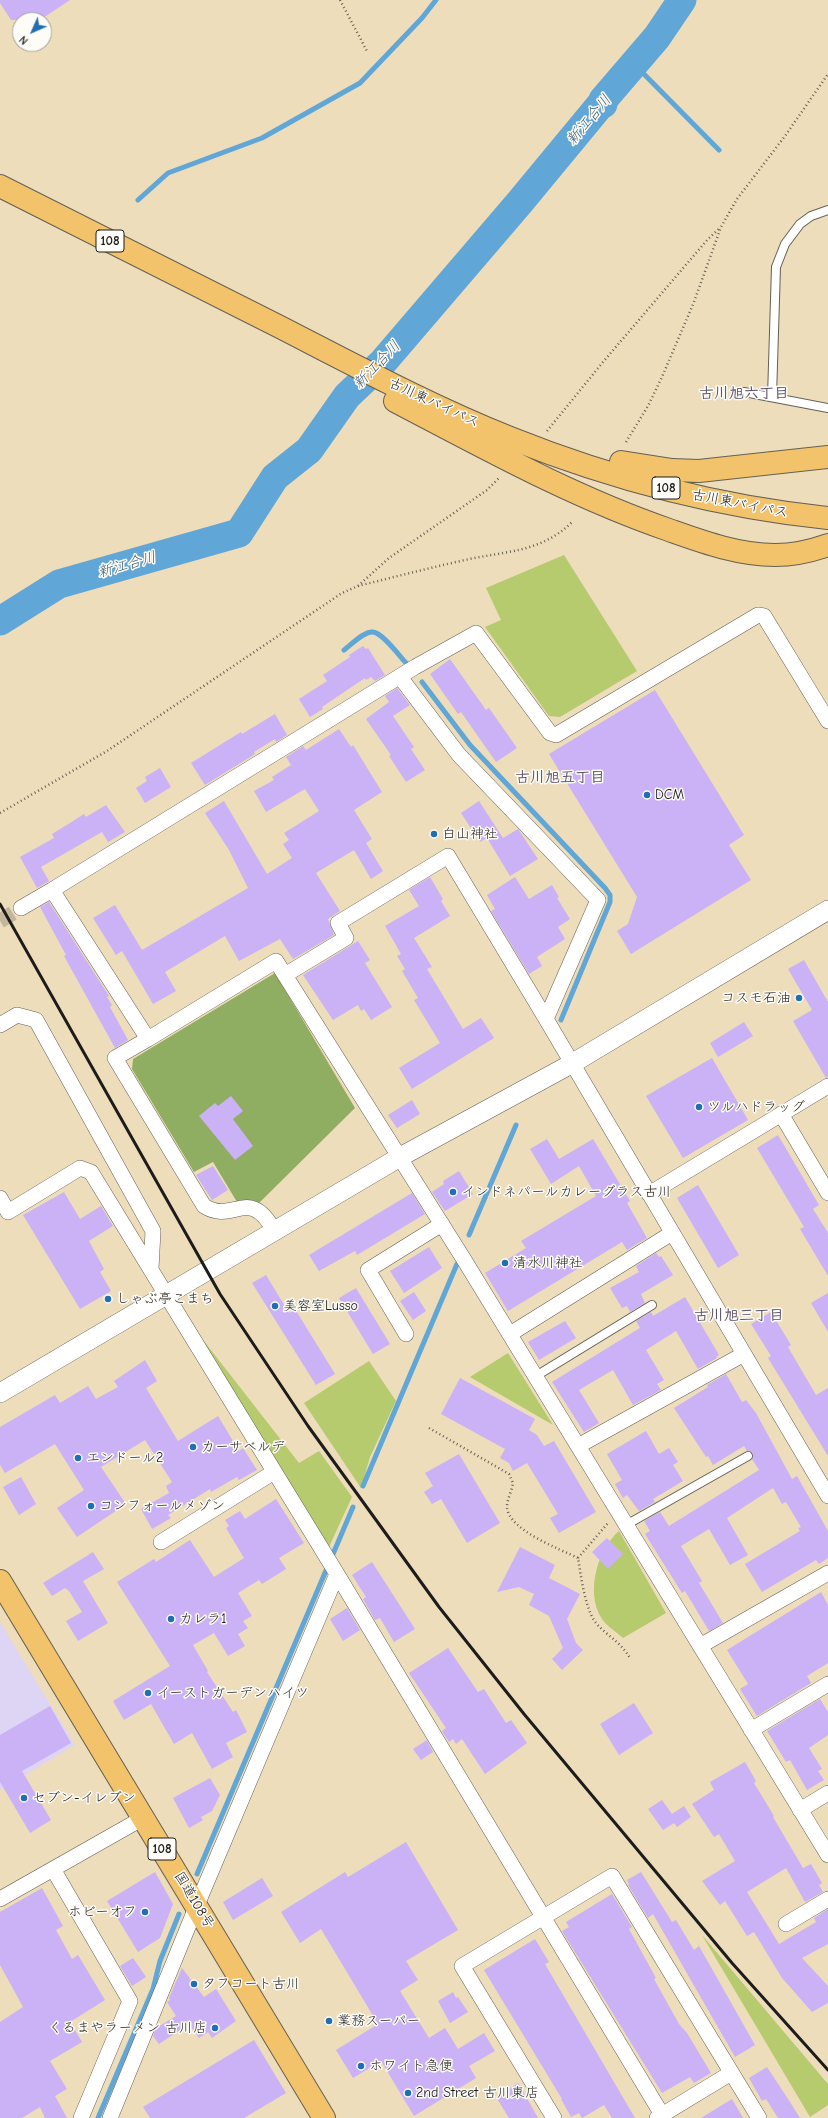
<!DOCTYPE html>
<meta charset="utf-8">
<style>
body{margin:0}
#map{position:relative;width:828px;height:2118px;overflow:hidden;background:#edddbb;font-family:"Comic Neue",sans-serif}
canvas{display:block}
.north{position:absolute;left:12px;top:12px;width:40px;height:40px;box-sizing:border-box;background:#fdfcf7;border:1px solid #a3a29f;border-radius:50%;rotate:225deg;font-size:11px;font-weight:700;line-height:16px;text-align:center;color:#1c1c1c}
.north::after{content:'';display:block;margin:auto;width:14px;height:18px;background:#1f6fb2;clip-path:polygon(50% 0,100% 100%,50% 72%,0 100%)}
</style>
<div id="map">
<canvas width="828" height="2118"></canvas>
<div class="north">N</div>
</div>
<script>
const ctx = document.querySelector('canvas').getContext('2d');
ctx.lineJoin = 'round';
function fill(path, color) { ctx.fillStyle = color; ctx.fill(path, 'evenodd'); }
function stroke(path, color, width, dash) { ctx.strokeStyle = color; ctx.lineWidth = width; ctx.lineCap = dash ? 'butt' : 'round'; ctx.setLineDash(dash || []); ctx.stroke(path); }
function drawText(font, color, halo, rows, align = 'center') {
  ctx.font = font + ' "Comic Neue","Klee One",sans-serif'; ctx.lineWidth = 3; ctx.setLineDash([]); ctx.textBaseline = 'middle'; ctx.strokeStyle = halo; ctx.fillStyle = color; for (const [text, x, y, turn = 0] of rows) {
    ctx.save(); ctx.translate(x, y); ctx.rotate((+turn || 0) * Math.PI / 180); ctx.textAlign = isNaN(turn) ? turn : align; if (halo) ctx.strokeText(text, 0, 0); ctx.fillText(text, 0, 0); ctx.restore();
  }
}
const built = new Path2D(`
 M0 1622 75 1745 0 1790Z`);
const green = new Path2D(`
 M564 555 637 671 560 717 549 716 485 627 501 620 486 588Z
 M193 1327 299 1463 319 1451 352 1497 328 1549Z
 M508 1353 553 1425 470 1377Z
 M369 1361 396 1401 370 1457 361 1488 304 1403Z
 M619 1531 666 1613 623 1638C618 1633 611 1629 606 1624 583 1599 596 1551 619 1531Z
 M702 1935 828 2084V2105L810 2117Z`);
const forest = new Path2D(`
 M275 973 355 1108 259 1203 237 1202 213 1162 194 1172 132 1069 133 1059Z`);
const stream = new Path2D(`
 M634 64 719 150
 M138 200 168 173 262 138 360 83 422 18 436 0
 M344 650C351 645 364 631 373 632 383 633 400 657 407 664
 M422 682 470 745 605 888 610 895V902L561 1020
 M469 1235 516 1125
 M363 1486 457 1264
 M197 1874 353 1507
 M98 2118 153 1989 160 1961 179 1914`);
const river = new Path2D(`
 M0 621 59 584 239 533 275 477 309 450 347 396 383 362 520 202 601 104H603V100L657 37 682 0`);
const building = new Path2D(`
 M0 0H70L40 20H11L0 3Z
 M363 646 366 649 368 648 385 675 375 681 371 677 366 680 365 678 322 707 323 709 310 717 299 699 327 681 323 675 350 657 349 655Z
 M450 659 486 710 489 708 517 748 496 762 461 712 458 714 430 674Z
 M397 688 410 705 393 716 414 747 411 749 425 770 406 782 389 756 391 755 366 719 389 702 385 696Z
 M655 690 744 835 729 845 751 880 631 954 617 931 628 924 637 897 549 754Z
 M275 714 287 735 276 742 275 739 254 752 255 754 205 785 191 763 241 732 242 734Z
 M339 729 351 747 353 745 382 792 354 810 372 839 366 843 383 871 371 879 354 850 316 873 340 911 328 919 334 935 293 959 280 939 239 961 225 936 165 972 176 991 153 1004 122 951 116 955 93 918 115 905 142 950 248 888 229 850 205 813 224 801 267 874 292 858 283 844 289 840 284 833 319 811 305 789 266 812 254 791 274 780 272 777 291 765 286 757 303 746 306 750Z
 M160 768 171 787 145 803 136 788 147 781 145 777Z
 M479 801 503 838 518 829 538 859 510 876 487 838 480 842 461 813Z
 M106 805 125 832 108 842 102 832 41 867 49 881 37 888 20 857 54 838 52 834 70 823 84 814 86 817Z
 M430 877 443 899 441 901 450 916 414 938 432 967 427 969 463 1029 481 1018 494 1038 412 1089 399 1068 440 1043 414 1000 418 998 402 971 405 969 397 956 401 954 385 926 419 906 409 890Z
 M515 877 529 899 552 885 559 897 557 898 570 919 558 927 565 939 537 957 542 966 529 974 491 911 495 909 487 895Z
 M49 902 109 996 107 997 112 1005 110 1007 128 1040 115 1048 64 956 66 955 40 907Z
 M358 941 370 960 365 963 392 1007 371 1020 364 1009 361 1011 358 1005 333 1020 303 975Z
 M804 960 828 1002V1077L826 1078 793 1021 812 1010 788 969Z
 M744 1022 753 1036 718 1057 710 1043Z
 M712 1058 748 1120 683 1158 646 1096Z
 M231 1096 243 1111 233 1119 253 1146 235 1160 199 1116 215 1103 218 1106Z
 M412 1100 420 1114 397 1128 388 1115Z
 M778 1135 819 1205 813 1209 828 1233V1276L800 1229 804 1227 757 1148Z
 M547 1139 559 1159 593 1139 630 1201 627 1203 647 1238 627 1250 622 1242 508 1311 485 1273 526 1248 521 1241 596 1196 579 1166 551 1184 530 1149Z
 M213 1166 228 1190 212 1200 196 1175Z
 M459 1171 473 1194 445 1211 432 1192 444 1184 443 1181Z
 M698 1185 739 1255 718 1268 677 1198Z
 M64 1192 80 1219 101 1206 113 1226 89 1241 104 1269 100 1272 111 1291 80 1309 23 1215Z
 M412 1193 425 1214 357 1255 355 1251 319 1271 309 1255Z
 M429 1247 442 1268 404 1293 390 1271Z
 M656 1253 659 1257 661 1256 673 1275 641 1294 645 1303 630 1312 627 1306 622 1308 610 1288 639 1272 636 1266Z
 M266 1275 289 1313 295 1309 335 1374 316 1385 252 1283Z
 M356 1288 390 1344 373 1354 339 1298Z
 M414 1292 426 1311 413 1320 400 1301Z
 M828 1293V1332L811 1303Z
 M685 1297 719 1355 716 1357 717 1358 698 1369 676 1331 646 1350 664 1380 657 1384 661 1390 633 1405 613 1370 579 1390 599 1423 584 1432 552 1382 640 1328 636 1321 651 1312 653 1316Z
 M771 1312 791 1345 788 1347 816 1395 828 1388V1456L768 1358 771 1356 751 1324Z
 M565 1321 576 1338 539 1360 528 1342Z
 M145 1360 157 1381 146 1388 178 1441 218 1416 239 1451 243 1448 257 1470 239 1480 237 1477 211 1492 210 1489 168 1515 171 1518 152 1529 141 1509 169 1493 166 1486 172 1482 145 1440 101 1467 126 1504 77 1537 57 1508 84 1490 55 1444 5 1473 0 1465V1427L55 1395 60 1403 88 1386 96 1399 118 1387 114 1381Z
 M726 1374 742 1402 746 1400 756 1413 792 1479 797 1476 828 1531V1558L819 1564 816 1560 762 1592 745 1564 800 1531 798 1528 801 1527 786 1502 782 1504 773 1488 727 1518 748 1555 730 1565 709 1529 681 1546 702 1581 699 1583 723 1623 709 1631 685 1591 682 1593 645 1534 650 1531 644 1521 660 1512 669 1526 759 1470 752 1459 753 1453 747 1451 744 1446 713 1465 708 1456 706 1457 674 1408 708 1387 707 1385Z
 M460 1378 535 1419 529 1430 537 1435 544 1446 554 1441 596 1512 559 1533 550 1518 558 1514 527 1463 513 1471 509 1463 500 1458 505 1449 441 1414Z
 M646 1431 659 1454 669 1448 678 1462 673 1465 683 1481 653 1499 655 1502 639 1511 627 1495 623 1498 615 1484 622 1480 607 1454Z
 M459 1454 500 1523 467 1543 441 1499 432 1504 424 1492 433 1486 425 1473Z
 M21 1477 36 1504 19 1515 3 1487Z
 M276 1499 304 1543 279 1558 286 1569 262 1584 259 1580 238 1593 252 1616 243 1621 248 1628 238 1634 245 1646 228 1656 214 1633 193 1645 208 1671 207 1672 233 1712 236 1710 247 1732 226 1743 233 1757 212 1769 192 1733 174 1744 151 1704 124 1720 113 1701 170 1666 117 1582 154 1559 156 1562 190 1540 214 1577 244 1558 226 1528 229 1526 225 1520 240 1511 245 1519Z
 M607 1538 623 1554 608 1569 592 1552Z
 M520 1547 555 1565 549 1578 580 1594 567 1619 576 1643 583 1650 562 1670 552 1659 563 1648 549 1616 529 1605 534 1594 519 1587 497 1592Z
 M93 1552 104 1569 83 1581 108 1623 78 1641 66 1621 82 1612 69 1591 65 1588 52 1596 43 1583Z
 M372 1562 415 1629 394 1642 380 1618 375 1620 363 1599 366 1597 352 1575Z
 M821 1592 828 1605V1663L807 1676 811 1683 757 1716 740 1689 748 1684 727 1650Z
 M347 1608 360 1630 343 1641 330 1619Z
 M448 1648 478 1692 484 1689 506 1723 511 1720 527 1743 485 1774 462 1739 456 1744 453 1739 449 1742 442 1731 446 1728 409 1673Z
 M820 1699 828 1712V1735L809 1748 822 1769 818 1771 824 1780 807 1790 790 1760 786 1762 767 1731Z
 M634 1703 653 1733 619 1755 600 1724Z
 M50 1706 71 1743 22 1771 51 1820 30 1833 0 1782V1735Z
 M427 1740 433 1752 421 1760 413 1749Z
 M745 1762 756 1781 754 1783 774 1816 773 1817 803 1868 811 1864 822 1883 819 1885 823 1892 805 1902 786 1868 747 1892 779 1944 816 1922 814 1918 828 1909V1944L802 1958 828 1986V2003L812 2012 782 1978 754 1932 747 1936 725 1901 720 1905 702 1881 735 1861 719 1834 714 1837 692 1804 714 1790 710 1782Z
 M210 1778 220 1795 212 1811 201 1817 203 1820 189 1828 173 1798Z
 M662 1800 672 1814 684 1806 691 1817 677 1827 674 1823 663 1830 648 1809Z
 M406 1842 458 1930 406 1961 418 1980 400 1991 429 2038 445 2028 458 2049 484 2033 495 2051 469 2066 476 2078 414 2116 381 2061 353 2078 336 2050 378 2024 321 1929 300 1943 281 1912 345 1872 348 1877Z
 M155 1872 173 1904 160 1938 138 1952 107 1901Z
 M641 1872 672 1922 676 1920 694 1950 699 1946 755 2045 735 2057 653 1914 648 1918 628 1885 629 1884 627 1880Z
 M262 1878 273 1896 233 1920 223 1902Z
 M42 1888 63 1926 56 1930 72 1959 78 1955 105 2000 70 2022 82 2042 50 2061 67 2089 55 2096 67 2118H45L40 2107 22 2118H0V2022L23 2007 0 1965V1912Z
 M612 1894 632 1927 629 1929 656 1978 654 1979 679 2024 687 2033 711 2073 694 2083 690 2077 662 2093 562 1931 569 1927 566 1922Z
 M535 1939 549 1962 545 1964 635 2118H612L604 2105 582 2118 579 2113 571 2117 561 2099H562L484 1970Z
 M133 1958 146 1977 132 1986 120 1966Z
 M182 1968 204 1997 216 1989 236 2021 212 2038 208 2032 199 2038 189 2024 159 2044 153 2036 156 2028 176 2016 167 2002 170 2000 169 1998Z
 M453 1992 456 1998 458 1997 468 2012 450 2023 438 2001Z
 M254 2040 286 2093 244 2118H150L143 2107Z
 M767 2067 790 2102 800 2118H778L766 2099 762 2101 749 2078Z
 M518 2083 529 2102 538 2118H509L496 2097Z
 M732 2099 743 2118H701Z`);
const minorTunnel = new Path2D(`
 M0 921 21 908`);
const path = new Path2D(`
 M340 0 368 53
 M547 431 603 362 708 239 720 228
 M626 442 648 406 662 377 694 302 721 227 737 199 785 136 828 74
 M358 586 389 558 487 490 500 477
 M0 813 107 751 342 593 358 586C394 577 429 568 465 560 504 551 541 553 572 522
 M429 1428 509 1474 513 1483C512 1491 507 1499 507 1507 508 1530 560 1549 578 1558 581 1576 585 1609 596 1623 608 1637 619 1640 630 1658
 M578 1558 608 1523`);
const service = new Path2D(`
 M744 392 828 408
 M772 397 776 267 785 244 800 224 811 216 828 210
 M536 1376 652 1305
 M626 1525 748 1456`);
const minor = new Path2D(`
 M400 677 459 755 598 900 546 1019 828 1496
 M21 908 52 890
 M285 975 346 938 338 923 448 856 546 1019
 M0 1025 17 1015 36 1020 153 1231 151 1269
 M148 1039 276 961 463 1258 828 1855
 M781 1114 828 1193
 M649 1194 828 1086
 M0 1198 8 1212 80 1168 91 1172 337 1574 664 2118
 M275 1232C249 1184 234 1225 204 1206L115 1058 148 1039 52 890 415 667 476 633 550 733 556 735 758 615 764 616 828 721
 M406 1334 368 1270 442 1224
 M510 1334 672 1233
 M578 1446 744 1354
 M161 1542 274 1472
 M700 1646 828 1573
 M751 1730 828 1684
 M800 1810 828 1793
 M53 1869 130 2001 81 2118
 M0 1899 143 1818
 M786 1924 828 1899
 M110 2118 197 1905 337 1574
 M554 2118 462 1966 612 1876 759 2118
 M657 2118 731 2073`);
const tertiary = new Path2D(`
 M0 1393 400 1157 573 1063 828 910`);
const trunk = new Path2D(`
 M0 186C93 233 185 279 278 326 354 365 430 406 510 438 610 478 720 507 828 518
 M395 401C485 448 573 497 669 530 703 542 738 555 775 555 793 555 811 551 828 545
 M621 462 672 470 699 471 828 457
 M0 1581 324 2118`);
const rail = new Path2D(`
 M0 904 220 1294 308 1426 439 1607 524 1714 732 1963 828 2070`);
const markers = [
 [647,795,4,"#1f6fb2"],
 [434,834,4,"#1f6fb2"],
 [799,998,4,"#1f6fb2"],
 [699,1107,4,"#1f6fb2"],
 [453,1192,4,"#1f6fb2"],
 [505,1263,4,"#1f6fb2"],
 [108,1299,4,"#1f6fb2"],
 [275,1306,4,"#1f6fb2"],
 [193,1447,4,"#1f6fb2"],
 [78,1458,4,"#1f6fb2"],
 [91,1506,4,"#1f6fb2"],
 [171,1619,4,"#1f6fb2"],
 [148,1693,4,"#1f6fb2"],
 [24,1798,4,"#1f6fb2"],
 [145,1912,4,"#1f6fb2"],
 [194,1984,4,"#1f6fb2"],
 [329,2021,4,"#1f6fb2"],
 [215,2028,4,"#1f6fb2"],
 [361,2066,4,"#1f6fb2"],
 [408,2093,4,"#1f6fb2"]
];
const shields = [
 [110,241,28],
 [666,488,28],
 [162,1849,28]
];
const shieldNames = [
 ["108",110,241],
 ["108",666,488],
 ["108",162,1849]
];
const streetNames = [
 ["古川東バイパス",434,403,25],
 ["古川東バイパス",740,504,11],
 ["国道108号",194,1900,59]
];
const poiNames = [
 ["DCM",655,795],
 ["白山神社",442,834],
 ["コスモ石油",791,998,"right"],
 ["ツルハドラッグ",707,1107],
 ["インドネパールカレーグラス古川",461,1192],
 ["清水川神社",513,1263],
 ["しゃぶ亭こまち",116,1299],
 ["美容室Lusso",283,1306],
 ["カーサベルデ",201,1447],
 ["エンドール2",86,1458],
 ["コンフォールメゾン",99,1506],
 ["カレラ1",179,1619],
 ["イーストガーデンハイツ",156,1693],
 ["セブン-イレブン",32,1798],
 ["ホビーオフ",137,1912,"right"],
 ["タフコート古川",202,1984],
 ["業務スーパー",337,2021],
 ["くるまやラーメン 古川店",207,2028,"right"],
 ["ホワイト急便",369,2066],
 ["2nd Street 古川東店",416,2093]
];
const waterNames = [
 ["新江合川",589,120,-50],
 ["新江合川",377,365,-46],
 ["新江合川",127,565,-16]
];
const neighbourhoodNames = [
 ["古川旭六丁目",744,394],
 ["古川旭五丁目",560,778],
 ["古川旭三丁目",739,1316]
];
fill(built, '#ded5f5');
fill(green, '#b6ca6e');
fill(forest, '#90ae61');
stroke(stream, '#60a6d6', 5);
stroke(river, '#60a6d6', 29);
fill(building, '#cbb1f5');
stroke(minorTunnel, '#c3b69b', 15, [15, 8]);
stroke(service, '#656054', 10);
stroke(minor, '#656054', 16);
stroke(tertiary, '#656054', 20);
stroke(trunk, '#656054', 24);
stroke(path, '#656054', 2.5, [1, 3]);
stroke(service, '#fff', 8);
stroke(minor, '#fff', 15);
stroke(tertiary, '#fff', 19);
stroke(trunk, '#f2c36a', 22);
stroke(rail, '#1c1c1c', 3);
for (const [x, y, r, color] of markers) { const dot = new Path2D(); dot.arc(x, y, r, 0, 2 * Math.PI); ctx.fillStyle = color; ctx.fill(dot); stroke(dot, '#fdfcf7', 1.5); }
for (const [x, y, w] of shields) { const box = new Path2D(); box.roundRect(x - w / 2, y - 11, w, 22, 3); ctx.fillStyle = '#fdfcf7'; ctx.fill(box); stroke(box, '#1c1c1c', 1); }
drawText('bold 13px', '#1c1c1c', null, shieldNames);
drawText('14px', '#1c1c1c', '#fdfcf7', streetNames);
drawText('14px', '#1c1c1c', '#fdfcf7', poiNames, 'left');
drawText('italic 15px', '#3b5a70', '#fdfcf7', waterNames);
drawText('bold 15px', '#595068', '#fdfcf7', neighbourhoodNames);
</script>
